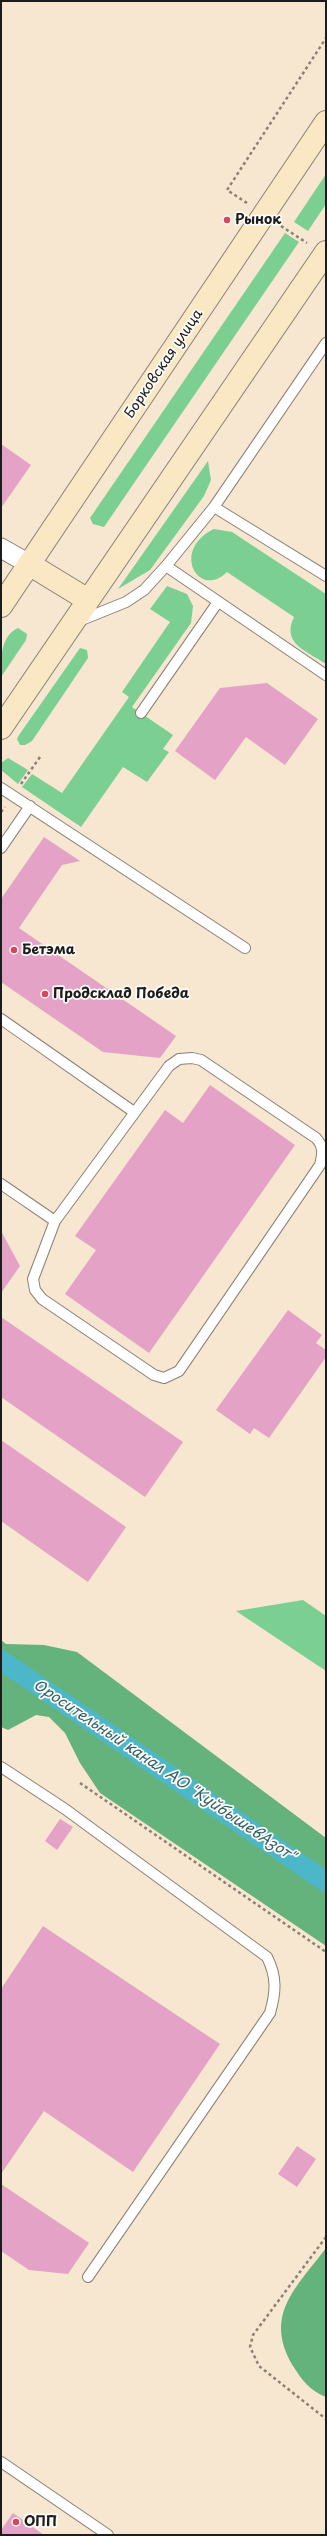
<!DOCTYPE html>
<meta charset="utf-8">
<style>
body{margin:0}
#map{position:relative;width:327px;height:2536px;overflow:hidden;background:#f7e6d0;font-family:"Playpen Sans",sans-serif}
canvas{display:block}
.frame{position:absolute;inset:0;border:2px solid #1c1c1c;pointer-events:none}
</style>
<div id="map">
<canvas width="327" height="2536"></canvas>
<div class="frame"></div>
</div>
<script>
const ctx = document.querySelector('canvas').getContext('2d');
ctx.lineJoin = 'round';
function fill(path, color) { ctx.fillStyle = color; ctx.fill(path, 'evenodd'); }
function stroke(path, color, width, dash) { ctx.strokeStyle = color; ctx.lineWidth = width; ctx.lineCap = dash ? 'butt' : 'round'; ctx.setLineDash(dash || []); ctx.stroke(path); }
function drawText(font, color, halo, rows, align = 'center') {
  ctx.font = font + ' "Playpen Sans",sans-serif'; ctx.lineWidth = 3.5; ctx.setLineDash([]); ctx.textBaseline = 'middle'; ctx.strokeStyle = halo; ctx.fillStyle = color; for (const [text, x, y, turn = 0] of rows) {
    ctx.save(); ctx.translate(x, y); ctx.rotate((+turn || 0) * Math.PI / 180); ctx.textAlign = isNaN(turn) ? turn : align; if (halo) ctx.strokeText(text, 0, 0); ctx.fillText(text, 0, 0); ctx.restore();
  }
}
const green = new Path2D(`
 M326 174V204L308 231 294 222Z
 M285 233 299 242 104 527 93 524 90 518Z
 M208 461 211 480 204 496 150 570 118 589Z
 M214 529 232 532 326 594V664C307 651 281 644 294 617L227 572C199 600 170 550 214 529Z
 M167 586 187 594 193 606 191 623 132 707 173 735 163 749 169 752 147 782 123 767 81 827 22 787 32 774 62 793 129 697 122 692 170 622 150 609Z
 M18 628 27 634 26 640 1 677C1 660 0 636 18 628Z
 M80 648 87 650 88 658 32 741 25 745H20L17 739 19 735Z
 M8 758 28 770 18 784 1 770V763Z
 M303 1600 326 1616V1671L236 1611Z`);
const forest = new Path2D(`
 M1 1640 6 1644 44 1645 77 1652 326 1838V1946L100 1793 80 1763 65 1733 49 1717 36 1715 8 1730 1 1727Z
 M326 2248V2397C310 2391 302 2380 293 2366 263 2315 296 2288 326 2248Z`);
const canal = new Path2D(`
 M1 1660 326 1882`);
const building = new Path2D(`
 M1 444 31 465 1 508Z
 M267 683 318 719 285 765 246 737 215 780 175 751 220 688Z
 M44 837 80 861 62 865 19 928 176 1036 160 1058 103 1052 1 982V899Z
 M210 1085 295 1145 149 1353 65 1294 96 1250 75 1236 165 1110 183 1123Z
 M1 1231 20 1266 1 1293Z
 M288 1310 322 1335 316 1343 326 1350V1357L269 1438 254 1428 250 1434 216 1410Z
 M1 1317 183 1442 145 1497 1 1397Z
 M1 1440 126 1527 88 1582 1 1521Z
 M60 1819 73 1827 57 1850 45 1841Z
 M43 1926 220 2044 133 2172 44 2111 1 2174V1989Z
 M297 2146 316 2159 297 2187 278 2174Z
 M1 2184 89 2243 68 2274 29 2270 1 2251Z
 M13 2513 44 2535H1V2530Z`);
const path = new Path2D(`
 M247 203 227 190 326 38
 M281 226 307 243
 M21 784 40 757
 M1 812 5 807
 M80 1783 326 1952
 M326 2237 253 2335 250 2347 259 2366 326 2419`);
const lane = new Path2D(`
 M214 507 326 576
 M166 566 326 675
 M79 621 126 602 144 590 166 566 214 507 326 343
 M141 713 218 602
 M1 788 245 948
 M1 848 30 806
 M1 1019 134 1112
 M192 1058 201 1060 316 1138C324 1147 323 1153 320 1165L179 1371 164 1378 154 1375 42 1299 35 1290 33 1279 55 1221 169 1066 179 1059Z
 M1 1184 55 1221
 M1 1767 65 1809 267 1957C277 1977 276 1992 270 2013L88 2277
 M1 2462 108 2535`);
const street = new Path2D(`
 M1 548 29 564`);
const secondary = new Path2D(`
 M29 564 88 600
 M1 606 326 122
 M1 728 326 252`);
const markers = [
 [227,220,4,"#d1495b"],
 [14,950,4,"#d1495b"],
 [45,994,4,"#d1495b"],
 [16,2522,4,"#d1495b"]
];
const poiNames = [
 ["Рынок",235,220],
 ["Бетэма",22,950],
 ["Продсклад Победа",53,994],
 ["ОПП",24,2522]
];
const streetNames = [
 ["Борковская улица",164,364,-56]
];
const waterNames = [
 ["Оросительный канал АО \"КуйбышевАзот\"",164,1771,34]
];
fill(green, '#7bcf92');
fill(forest, '#64b27c');
stroke(canal, '#4db7ca', 20);
fill(building, '#e4a2c7');
stroke(lane, '#8a8176', 12);
stroke(street, '#8a8176', 21);
stroke(secondary, '#8a8176', 24);
stroke(path, '#8a8176', 2.5, [3, 3]);
stroke(lane, '#fff', 10);
stroke(street, '#fff', 19);
stroke(secondary, '#fae7c3', 22);
for (const [x, y, r, color] of markers) { const dot = new Path2D(); dot.arc(x, y, r, 0, 2 * Math.PI); ctx.fillStyle = color; ctx.fill(dot); stroke(dot, '#fdfcf7', 1.5); }
drawText('bold 14px', '#1c1c1c', '#fdfcf7', poiNames, 'left');
drawText('14px', '#1c1c1c', '#fdfcf7', streetNames);
drawText('italic 15px', '#32626a', '#fdfcf7', waterNames);
</script>
